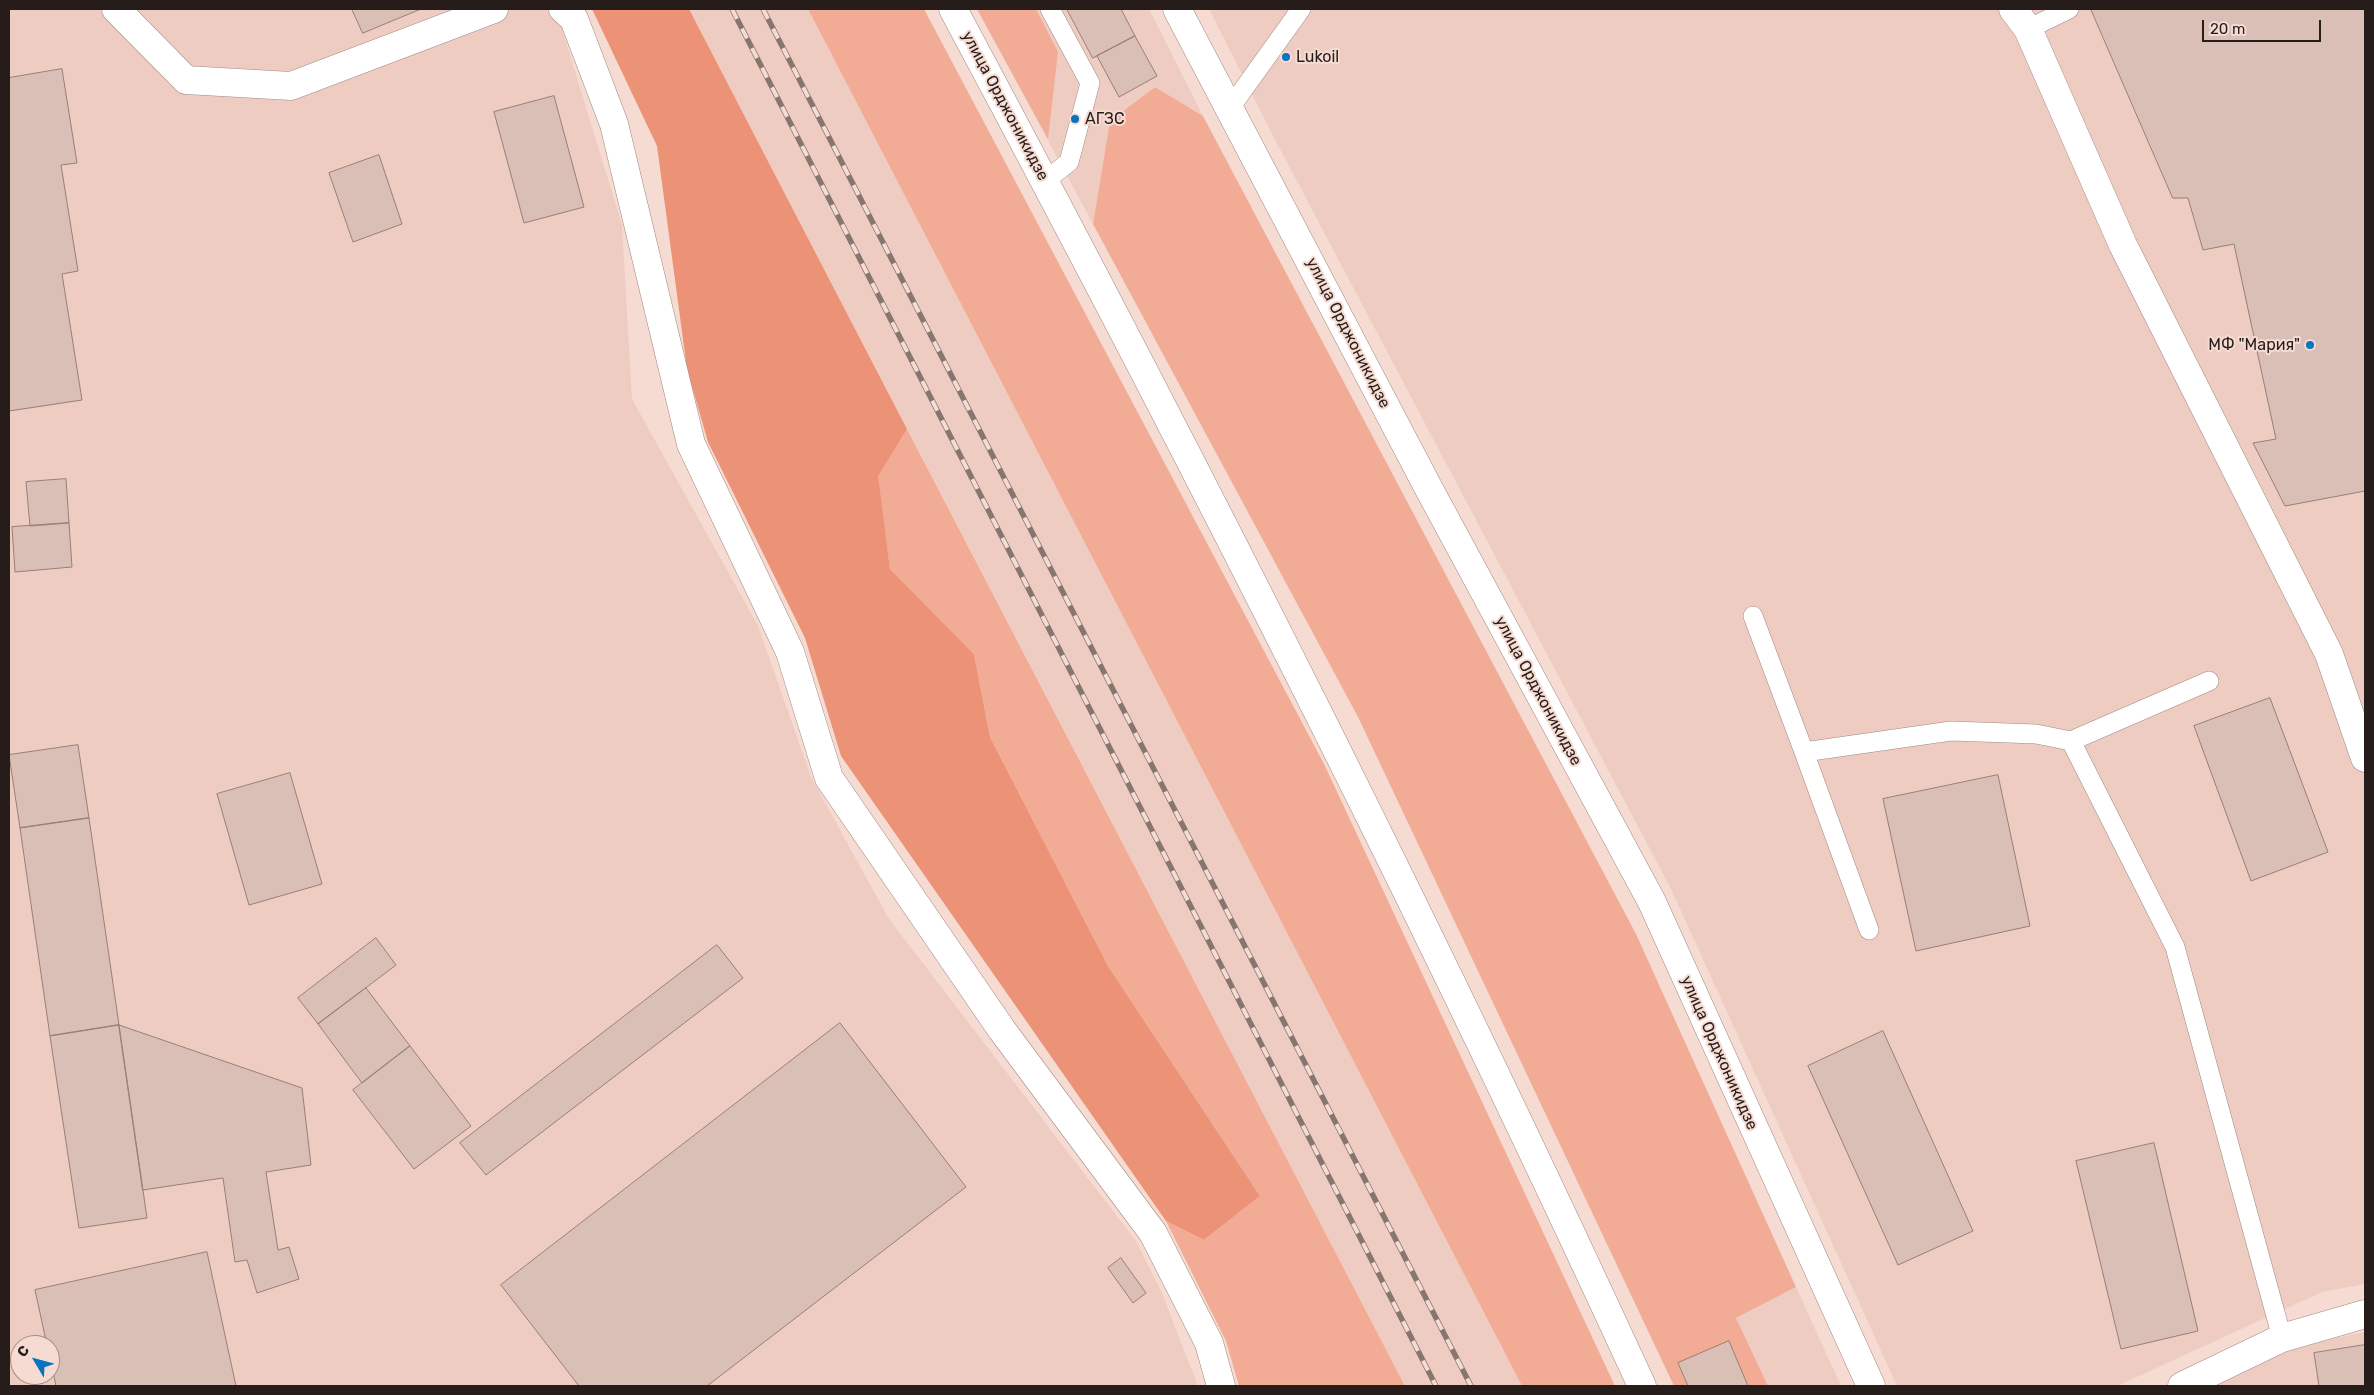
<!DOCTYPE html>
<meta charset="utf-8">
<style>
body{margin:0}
#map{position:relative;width:2374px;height:1395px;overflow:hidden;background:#f6dbd2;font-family:Rubik,sans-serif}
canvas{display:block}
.frame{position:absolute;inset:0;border:10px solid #261d1a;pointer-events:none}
.north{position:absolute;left:10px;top:1335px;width:50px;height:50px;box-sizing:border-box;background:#f6dbd2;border:1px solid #a38f88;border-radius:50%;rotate:307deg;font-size:14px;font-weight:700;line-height:20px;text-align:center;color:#261d1a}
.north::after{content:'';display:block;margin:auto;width:18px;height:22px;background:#0874bf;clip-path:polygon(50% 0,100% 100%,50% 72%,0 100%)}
.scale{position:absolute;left:2202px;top:20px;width:119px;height:22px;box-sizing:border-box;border:2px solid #261d1a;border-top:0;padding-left:6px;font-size:15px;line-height:18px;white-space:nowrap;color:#261d1a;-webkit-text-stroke:4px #f6dbd2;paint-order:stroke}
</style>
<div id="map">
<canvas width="2374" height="1395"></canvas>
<div class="frame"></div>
<div class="north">С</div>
<div class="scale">20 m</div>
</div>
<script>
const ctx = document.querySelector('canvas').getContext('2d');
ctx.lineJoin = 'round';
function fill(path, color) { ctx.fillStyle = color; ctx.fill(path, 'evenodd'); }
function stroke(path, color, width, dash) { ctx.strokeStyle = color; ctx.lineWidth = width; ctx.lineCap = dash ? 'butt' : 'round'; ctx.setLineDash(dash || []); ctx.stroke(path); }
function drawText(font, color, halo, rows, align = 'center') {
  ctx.font = font + ' Rubik,sans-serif'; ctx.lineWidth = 4; ctx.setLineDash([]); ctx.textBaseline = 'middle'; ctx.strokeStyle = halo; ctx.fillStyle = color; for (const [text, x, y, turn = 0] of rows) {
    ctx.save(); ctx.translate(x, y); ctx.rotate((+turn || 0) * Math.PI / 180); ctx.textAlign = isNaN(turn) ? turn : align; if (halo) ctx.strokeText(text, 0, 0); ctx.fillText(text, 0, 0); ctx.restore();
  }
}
const built = new Path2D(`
 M9 9H556L622 225 632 399 758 626 811 777 889 919 1136 1241 1162 1293 1198 1386H9ZM20 1345H50V1375H20Z
 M689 9H808L1522 1386H1405Z
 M977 9H1149L1203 116 1155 87 1110 121 1093 224Z
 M1209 9H2365V1284L2322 1292 2117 1386H1897L1671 889 1271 132Z
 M1796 1287 1841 1386H1768L1736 1318Z
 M2365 1332V1386H2208L2302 1345Z`);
const green = new Path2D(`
 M808 9H924L1324 764 1615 1386H1522Z
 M977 9H1036L1058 52 1048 139Z
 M1155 87 1203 116 1636 934 1796 1287 1736 1318 1768 1386H1674L1358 717 1093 224 1110 121Z
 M907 429 1405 1386H1239L1226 1341 1166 1221 1204 1240 1260 1196 1108 966 990 737 974 654 890 569 877 476Z`);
const forest = new Path2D(`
 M592 9H689L907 429 878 476 890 569 974 654 990 737 1108 966 1260 1196 1204 1240 1166 1221 841 756 805 638 708 442 687 369 657 146Z`);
const building = new Path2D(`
 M352 9H421L363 33Z
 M1067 9H1121L1135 36 1093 58Z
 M2091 9H2365V491L2285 506 2253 443 2276 439 2234 244 2203 250 2188 198H2173Z
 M1135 36 1157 76 1119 97 1097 56Z
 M62 69 77 163 61 165 78 271 62 274 82 400 9 411V78Z
 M554 96 584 207 524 223 494 112Z
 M379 155 402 224 353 242 329 173Z
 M66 479 69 523 30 526 26 482Z
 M69 523 72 567 15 572 12 527Z
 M2270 698 2328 852 2251 881 2194 726Z
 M78 745 89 818 20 828 9 755Z
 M290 773 322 884 249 905 217 794Z
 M1998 775 2030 926 1916 951 1883 799Z
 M89 818 119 1025 50 1036 20 828Z
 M376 938 396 965 318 1024 298 998Z
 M717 945 743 978 486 1175 460 1143Z
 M366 988 410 1046 362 1083 318 1024Z
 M840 1023 966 1187 707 1386H579L501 1285Z
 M119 1025 147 1218 79 1228 50 1036Z
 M119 1025 302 1088 311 1165 266 1172 278 1250 289 1247 299 1279 257 1293 247 1260 235 1262 223 1178 143 1190Z
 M1883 1031 1973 1231 1898 1265 1808 1066Z
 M410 1046 471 1126 414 1169 353 1090Z
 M2154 1143 2198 1331 2121 1349 2076 1161Z
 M207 1252 236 1386H56L50 1358V1345H47L35 1290Z
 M1121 1258 1146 1293 1133 1303 1108 1268Z
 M1729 1341 1748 1386H1688L1678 1363Z
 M2365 1345V1386H2319L2314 1353Z`);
const service = new Path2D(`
 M2028 29 2069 9
 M1230 108 1301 9
 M1045 181 1069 162 1090 83 1050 9
 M1753 616 1804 752
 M2071 741 2209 681
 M1869 930 1804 752 1951 731 2036 734 2071 741 2175 947 2282 1338`);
const minor = new Path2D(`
 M116 9 186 80 291 86 494 9
 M563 9 574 19 614 124 691 444 790 652 829 778 1002 1030 1153 1233 1209 1343 1221 1386
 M2013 9 2028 29 2123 245 2329 654 2365 758
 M2182 1386 2282 1338 2365 1314`);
const primary = new Path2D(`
 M953 9C1195 461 1428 920 1642 1386
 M1177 9 1429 489 1652 902 1871 1386`);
const rail = new Path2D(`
 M732 9 1436 1386
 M763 9 1471 1386`);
const markers = [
 [1286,57,5,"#0874bf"],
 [1075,119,5,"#0874bf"],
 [2310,345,5,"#0874bf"]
];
const poiNames = [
 ["Lukoil",1296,57],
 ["АГЗС",1085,119],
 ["МФ \"Мария\"",2300,345,"right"]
];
const streetNames = [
 ["улица Орджоникидзе",1005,106,62],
 ["улица Орджоникидзе",1348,333,63],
 ["улица Орджоникидзе",1538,691,62],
 ["улица Орджоникидзе",1719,1053,66]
];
fill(built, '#efccc2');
fill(green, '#f2ac96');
fill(forest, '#eb9277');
fill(building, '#d9bfb6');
stroke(building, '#987f78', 1);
stroke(service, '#a18981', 20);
stroke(minor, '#a18981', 29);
stroke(primary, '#a18981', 29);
stroke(service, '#fff', 19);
stroke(minor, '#fff', 28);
stroke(primary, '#fff', 28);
stroke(rail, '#877670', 5.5);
stroke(rail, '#f6dbd2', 4, [11]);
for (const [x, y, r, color] of markers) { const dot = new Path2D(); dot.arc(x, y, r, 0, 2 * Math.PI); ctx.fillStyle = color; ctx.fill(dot); stroke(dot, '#f6dbd2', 2); }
drawText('16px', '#261d1a', '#f6dbd2', poiNames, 'left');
drawText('16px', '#261d1a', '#f6dbd2', streetNames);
</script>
